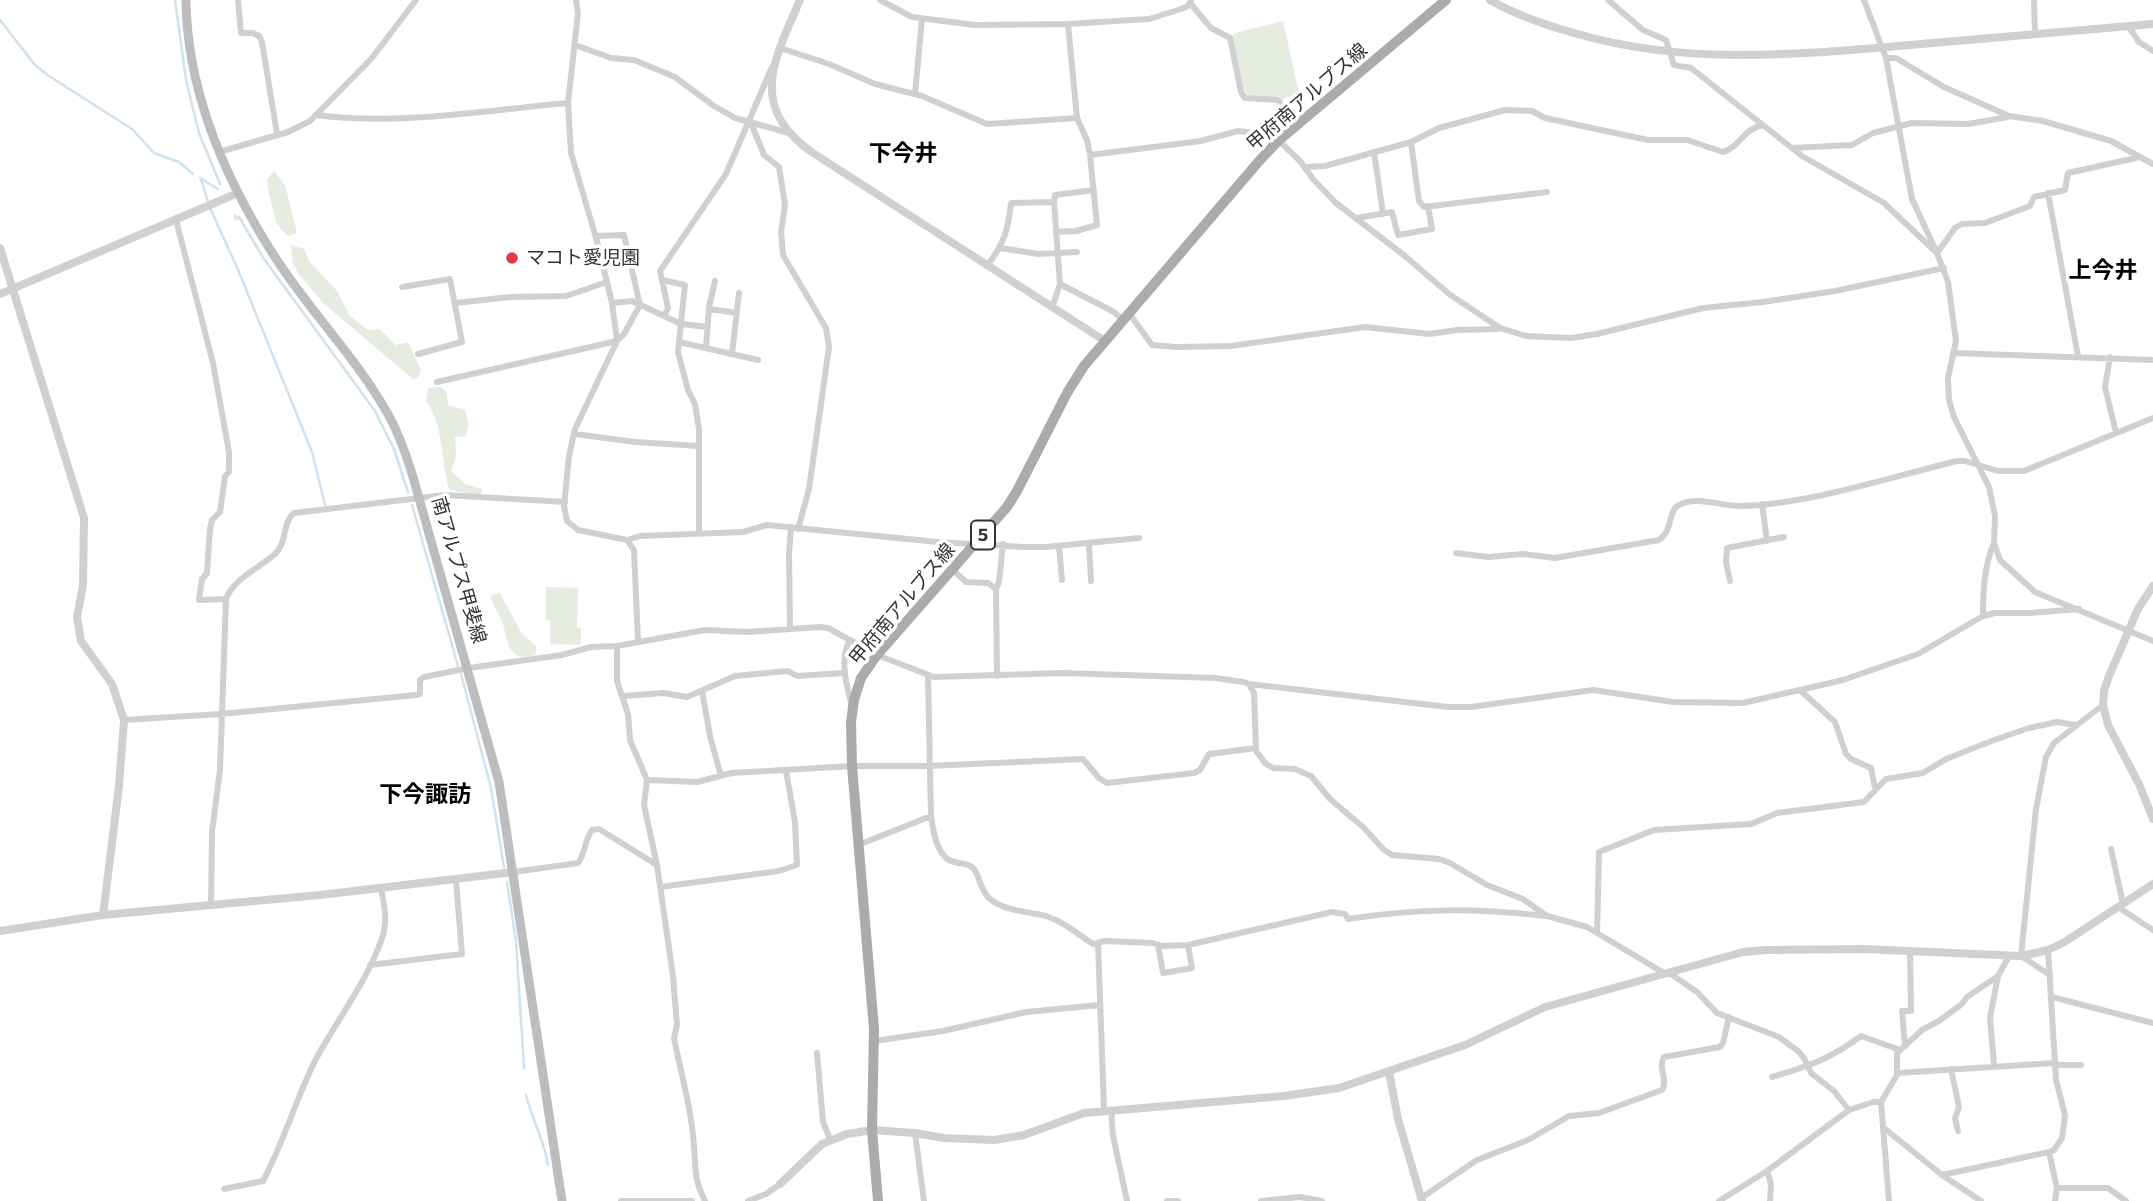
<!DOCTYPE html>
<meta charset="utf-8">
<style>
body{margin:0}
canvas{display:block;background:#fff}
</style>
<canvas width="2153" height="1201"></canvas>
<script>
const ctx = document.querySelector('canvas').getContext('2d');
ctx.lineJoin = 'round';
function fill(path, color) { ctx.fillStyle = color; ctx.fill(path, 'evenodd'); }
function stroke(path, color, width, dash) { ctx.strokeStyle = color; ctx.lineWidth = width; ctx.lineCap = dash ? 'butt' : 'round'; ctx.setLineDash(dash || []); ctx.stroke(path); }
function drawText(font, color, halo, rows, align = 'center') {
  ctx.font = font + ' Commissioner,"Noto Sans JP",sans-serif'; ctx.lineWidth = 7; ctx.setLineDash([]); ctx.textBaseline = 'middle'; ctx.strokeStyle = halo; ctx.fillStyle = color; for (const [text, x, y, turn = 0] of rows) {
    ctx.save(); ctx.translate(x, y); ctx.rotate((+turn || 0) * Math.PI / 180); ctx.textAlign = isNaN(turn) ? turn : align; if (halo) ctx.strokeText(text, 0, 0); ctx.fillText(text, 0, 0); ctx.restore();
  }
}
const green = new Path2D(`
 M1283 21 1299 93 1281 100 1249 96 1243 89 1232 36 1235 33Z
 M274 171 285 185 297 233 288 236 276 223 269 194 267 180Z
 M291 245 304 249 309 261 337 291 350 316 368 330 380 329 395 345 408 342 421 370 418 378 413 379 324 304 298 273 293 263Z
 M441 387 447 393 448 405 465 410 468 424 466 436 455 437 456 457 451 471 465 484 482 489V492L478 495 449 490C441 460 444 427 426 400L428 388Z
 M546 587 578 588 577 627 581 628V645L550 644V621L546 620Z
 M500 593 522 634 537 647 535 655C529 656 523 658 518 656 506 650 506 631 502 621 498 611 491 605 491 595Z`);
const stream = new Path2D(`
 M175 0 186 80 199 133 220 184
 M0 20 35 65 49 76 132 129 154 153 179 162 193 174
 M200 178 218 189
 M201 179 208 202
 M210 208 239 272 312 452 325 505
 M235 216 236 219 239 217 264 259 375 411 394 449 408 492
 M412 505 458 666
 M461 674 491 788 504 867
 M507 882 516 941 524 1068
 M526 1095C532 1119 544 1140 548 1165`);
const minor = new Path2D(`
 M238 0 241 33H253L259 36 262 42 277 134
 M576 0 578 13 568 103 571 153 597 241 612 303 617 341 575 429 569 456 564 506 567 521 578 530 627 540 634 550 638 641
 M880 0 912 17 975 25 1068 24 1149 19 1181 9 1188 6 1191 0
 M1608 0 1643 30 1666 40 1674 65 1691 68 1802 156 1884 203 1937 253 1955 228 1962 224 1985 223 2030 206 2034 197 2065 190 2068 173 2140 157
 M1864 0 1886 58 1912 199 1937 253 1948 282 1956 341 1948 378 1949 400 1954 417 1989 487 1995 516 1994 543 2000 560 2035 592 2153 641
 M2034 0 2035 34
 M1190 3 1211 28 1230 38 1241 92 1245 98 1278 100C1288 110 1277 125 1273 135L1300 161 1313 179 1336 203 1405 256 1449 294 1500 328 1526 336 1571 338 1597 334 1703 308 1763 302 1835 291 1944 268
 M2128 26 2139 42 2153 51
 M575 45 611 58 634 60 675 77 714 106 735 118 789 133
 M780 48 829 64 875 84 922 96 987 124 1077 118
 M1886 58H1896L1944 87 2009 116 2043 121 2111 141 2153 164
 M915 94 922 19
 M316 115C397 126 487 110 568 103
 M751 123 764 155 779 167 785 205 781 232 783 255 826 328 829 347 809 489 798 529
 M1411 142 1419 201 1424 207 1547 192
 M1792 148 1852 145 1873 133 1912 123 1968 124 2008 117
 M219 152 288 132 310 121 372 58 416 0
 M1374 152 1383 214
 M1090 155 1201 141 1238 131 1273 135
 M1305 167 1325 166 1411 142 1439 128 1505 110 1532 111 1545 118 1648 140H1687L1723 152C1740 147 1744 128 1763 125
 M2048 193 2078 356
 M1357 218 1392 212 1398 235 1432 229 1428 206
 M176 220 213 363 229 452V472L225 476 220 512 212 520 210 529 207 573 202 579 199 600 226 599
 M1056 232 1076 231 1097 225 1090 155 1087 140 1077 118 1068 24
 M1001 248 1038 254 1077 252
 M987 266C1004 244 1008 230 1011 203L1054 202
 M662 280 685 285 678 352 688 390 695 404 699 429V533
 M1060 284 1114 312 1123 320
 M402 287 450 279 462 342 418 354
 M455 303 510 297 566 296 607 282
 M612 303 632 301 681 324 708 327
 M1052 308 1060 284 1054 202 1055 195 1094 190
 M709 309 737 313
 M1129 313 1152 345 1176 347 1231 346 1365 327 1429 334 1457 330 1498 329
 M664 316 668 308 660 271 726 174 772 67
 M679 342 758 360
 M706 348 709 307 715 281
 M1953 353 2153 360
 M732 354 739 293
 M2110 357 2105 387 2116 433
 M437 382 617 341 624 334 640 305 624 235 596 236
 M575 434 635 442 699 446
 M1762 504 1767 541
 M627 540 640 536 743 532 767 525 938 542 1024 547H1046L1139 538
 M1089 543 1091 581
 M1059 546 1062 580
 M1456 553 1488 557 1523 554 1555 558 1659 540C1673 531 1668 510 1679 505 1697 495 1723 507 1742 506 1810 504 1891 477 1957 461H1965L1998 471H2024L2153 418
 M953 570 966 582 988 583 996 589
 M1730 581 1726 562 1727 548 1784 537
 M1983 616C1983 592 1984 566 1994 543
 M790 629 789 555 791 527
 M849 641C840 662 846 682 851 703
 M617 646V681L628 714 630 740 647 780 644 805 657 865 673 976 677 1025 674 1038C681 1074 692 1111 694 1147 696 1169 694 1181 705 1201
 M928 675 931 816C933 831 937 858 954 862 961 864 969 863 974 869 981 879 980 890 989 898 1005 912 1027 911 1046 916 1065 922 1077 934 1093 944L1105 941 1153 943 1162 946 1188 945 1332 912 1345 914 1348 919C1419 908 1474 908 1546 916
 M997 676 996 589 999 582 1003 544
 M1249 684 1448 707H1471L1593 690 1673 702 1743 703 1843 680 1918 654 1983 616 1995 613H2030L2079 609
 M702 691 710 736 721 776
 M1801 691 1835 722 1846 754 1851 759 1871 768 1875 788
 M623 696 663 693 687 697 735 676 788 671 797 676 843 673
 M124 720 221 714 416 695 420 694V680L424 677 469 668 562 655 591 647 617 646 705 630 747 632 820 627 828 628 877 655 934 677 1063 673 1215 678 1244 682 1249 684 1254 693 1256 751 1266 764 1273 768 1295 769 1311 776 1330 799 1363 827 1384 850 1392 855 1439 859 1450 863 1487 885 1523 899 1547 916 1587 927 1664 973
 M647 780 697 782 732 773 852 766H929L1083 759 1099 778 1107 783 1194 773 1200 770 1209 754 1256 748
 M858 845 931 816
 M2111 849 2123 904
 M514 872 578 863C586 853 584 840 592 830L599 829 657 865
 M660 887 779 871 797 865 795 822 786 771
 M211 906 212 832 220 770 226 599C234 578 260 568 276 553 287 543 282 523 294 513L445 495 565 502
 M2118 907 2153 930
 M1597 933 1599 852 1654 830 1751 824 1777 813 1864 802 1886 779 1923 773 1946 759 1994 740 2029 728 2057 722 2076 725
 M1098 943 1104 1110
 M1158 945 1163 973 1192 968 1188 945
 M370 965 462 954 456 881
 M1668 972 1697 992 1717 1013 1779 1037 1798 1051 1804 1058 1811 1073 1834 1091 1849 1110
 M2050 975 2021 956 2036 809 2046 757 2054 743 2103 705
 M2052 997 2153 1023
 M874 1041 943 1031 1026 1012 1100 1005
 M1905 1046 1902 1011H1911L1910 951
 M817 1053 823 1122 830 1139
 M1994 1065 1990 1018 1998 976
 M2055 1065H2081
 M1951 1069 1959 1107 1955 1118 1958 1131
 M1897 1073 2055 1063
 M1772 1077C1809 1066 1830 1059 1861 1036L1900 1050
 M1111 1110 1113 1136 1127 1201
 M1884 1128 1942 1175 1981 1201
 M915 1133 924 1201
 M2049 1152 2057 1188 2055 1201
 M1767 1171 1771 1184 1770 1201
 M1942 1175 2049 1152 2054 1150 2062 1138 2065 1115 2056 1080 2048 950
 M2057 1188H2108L2126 1201
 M224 1189 263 1181C284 1142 296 1098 316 1059 337 1020 366 983 381 941 388 923 385 907 381 889
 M1421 1198 1477 1160 1528 1140 1569 1116 1599 1113 1662 1090C1669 1080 1657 1068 1664 1057L1720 1047 1723 1043 1729 1017
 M621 1201H692
 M748 1201 766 1194 780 1184
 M1167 1201H1178
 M1261 1201 1300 1197 1322 1201
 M1719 1201 1767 1171 1849 1110 1873 1102H1881
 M1889 1201 1881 1102 1897 1075V1053L1922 1030 1939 1021 1962 1004 1967 997 1998 976 2009 956`);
const tertiary = new Path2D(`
 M800 0C774 60 747 107 813 153L1105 341
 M1490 0C1516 15 1545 25 1574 33 1690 67 1802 54 1921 44 1998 37 2076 31 2153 24
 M0 248 84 518 83 585 77 617 81 641 112 684 124 720 119 786 103 915
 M0 294 238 193
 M2153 586 2138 609 2109 676 2104 691 2103 705 2108 725 2139 784 2153 819
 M0 931 103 915 320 895 514 872
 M1389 1072 1398 1119 1422 1201
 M780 1184 822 1144 847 1134 872 1130 915 1133 944 1138 994 1140 1024 1135 1084 1113 1284 1096 1339 1088 1465 1045 1545 1007 1743 952 1766 950 1864 949 2021 956 2048 950 2063 943 2153 884`);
const secondary = new Path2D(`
 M186 0C187 91 224 177 273 254 307 308 353 354 385 409 398 430 406 454 413 477L499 782 562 1201`);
const primary = new Path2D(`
 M878 1201 872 1130 874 1029 852 766 851 722 854 700 861 678 877 655 1007 507 1017 491 1067 393 1084 366 1260 160 1278 141 1446 0`);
const markers = [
 [512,258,7,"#e63946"]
];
const shields = [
 [983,535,24]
];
const shieldNames = [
 ["5",983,535]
];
const streetNames = [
 ["甲府南アルプス線",1307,97,-41],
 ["南アルプス甲斐線",459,570,74],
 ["甲府南アルプス線",902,604,-50]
];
const poiNames = [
 ["マコト愛児園",526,258]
];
const quarterNames = [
 ["下今井",903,153],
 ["上今井",2103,270],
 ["下今諏訪",425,794]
];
fill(green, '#e6ecdf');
stroke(stream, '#cfe2ee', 2.5);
stroke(minor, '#d0d0d0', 6);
stroke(tertiary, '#d0d0d0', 8);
stroke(secondary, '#bdbdbd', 9);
stroke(primary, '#ababab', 10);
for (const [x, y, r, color] of markers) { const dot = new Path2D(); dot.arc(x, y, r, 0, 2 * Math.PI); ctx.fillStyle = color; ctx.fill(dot); stroke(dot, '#fff', 2.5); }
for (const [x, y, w] of shields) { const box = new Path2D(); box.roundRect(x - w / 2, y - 14.5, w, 29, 5); ctx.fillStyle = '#fff'; ctx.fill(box); stroke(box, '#333', 2); }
drawText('bold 18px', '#333', null, shieldNames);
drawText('19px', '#333', '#fff', streetNames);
drawText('19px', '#333', '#fff', poiNames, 'left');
drawText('bold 23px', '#000', '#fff', quarterNames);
</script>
